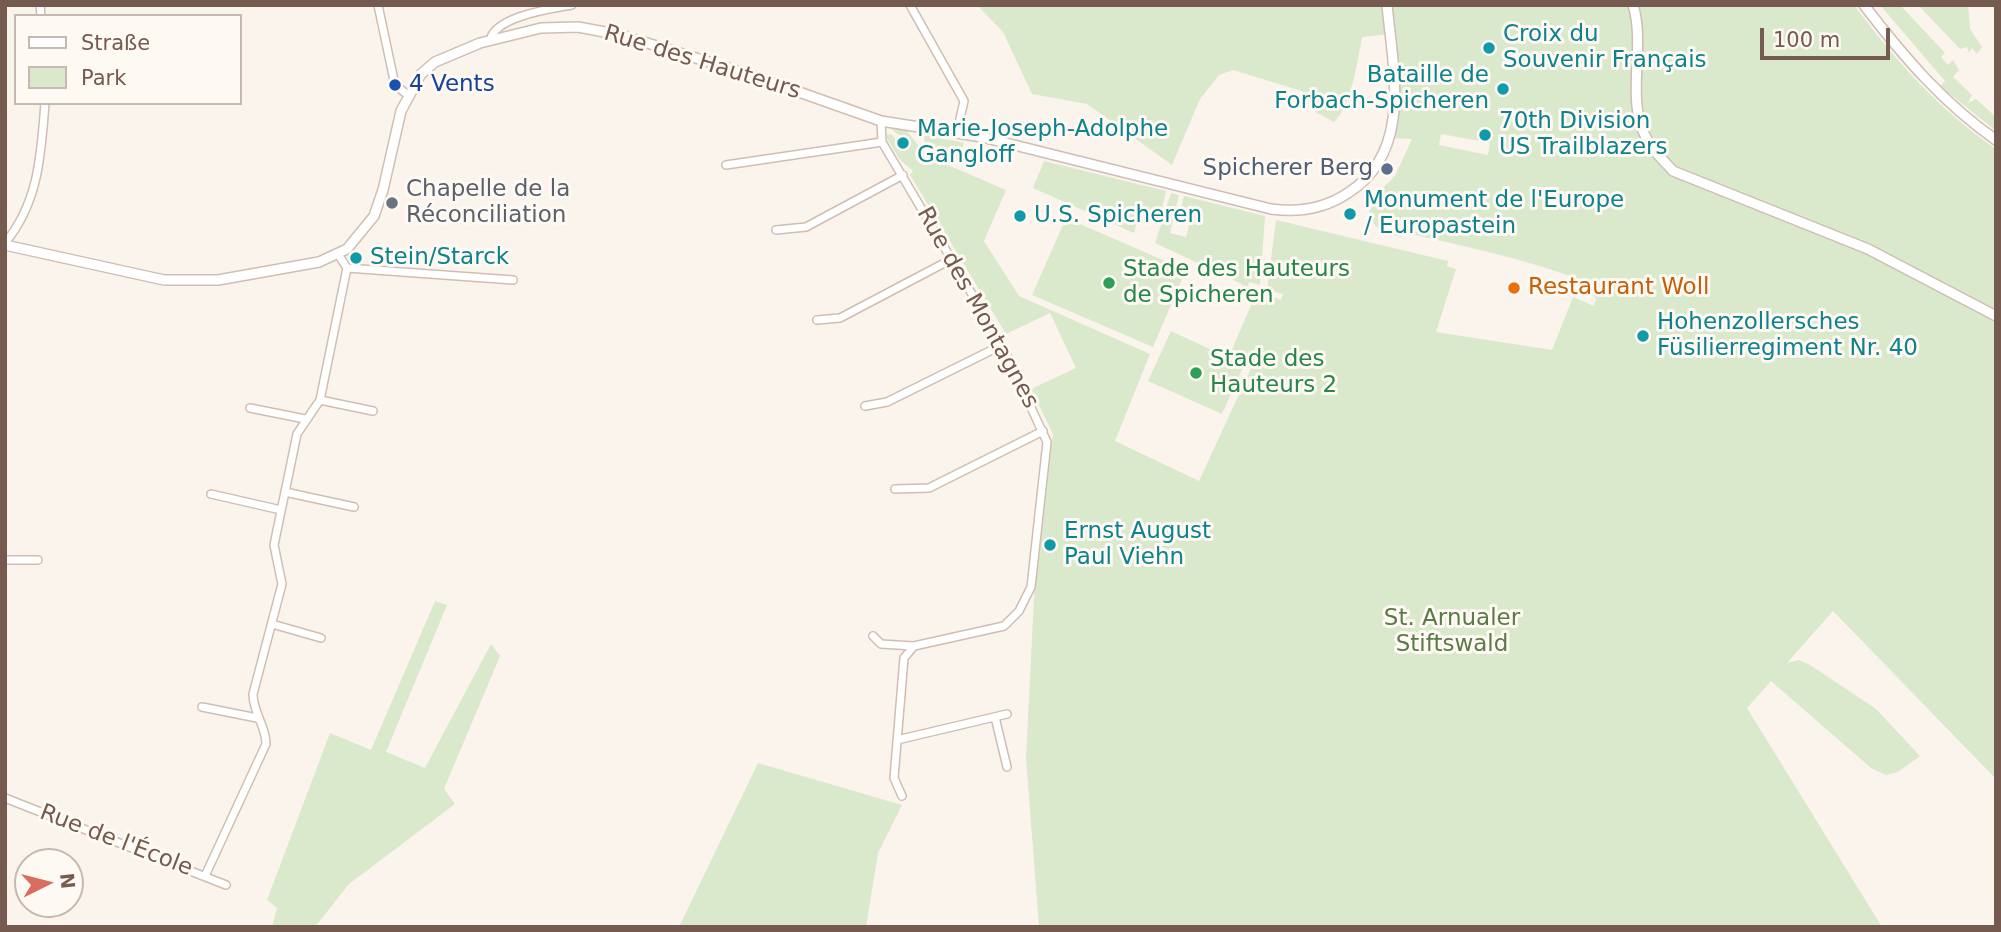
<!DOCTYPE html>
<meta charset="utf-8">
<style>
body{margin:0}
#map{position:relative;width:2001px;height:932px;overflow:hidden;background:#fbf4ec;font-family:"DejaVu Sans",sans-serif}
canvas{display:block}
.frame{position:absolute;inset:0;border:7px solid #755a50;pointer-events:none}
.legend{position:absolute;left:14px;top:14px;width:228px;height:91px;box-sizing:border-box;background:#fef9f3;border:2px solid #c7b9b2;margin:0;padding:9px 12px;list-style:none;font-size:21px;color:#755a50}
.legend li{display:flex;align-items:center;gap:14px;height:35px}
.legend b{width:35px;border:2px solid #c7b9b2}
.north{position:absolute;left:14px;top:848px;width:70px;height:70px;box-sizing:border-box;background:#fef9f3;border:2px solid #c7b9b2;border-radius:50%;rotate:84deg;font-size:19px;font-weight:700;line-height:28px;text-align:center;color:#755a50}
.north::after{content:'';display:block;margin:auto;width:24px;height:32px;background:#da6d5d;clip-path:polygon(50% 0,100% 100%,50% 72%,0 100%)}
.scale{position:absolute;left:1760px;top:28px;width:130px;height:32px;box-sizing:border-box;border:4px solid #755a50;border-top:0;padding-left:9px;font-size:21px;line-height:24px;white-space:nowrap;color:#755a50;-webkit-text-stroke:5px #fef9f3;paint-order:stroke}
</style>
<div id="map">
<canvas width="2001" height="932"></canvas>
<div class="frame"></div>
<ul class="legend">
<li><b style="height:9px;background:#fff"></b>Straße</li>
<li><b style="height:19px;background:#dae9cb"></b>Park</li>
</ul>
<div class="north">N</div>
<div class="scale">100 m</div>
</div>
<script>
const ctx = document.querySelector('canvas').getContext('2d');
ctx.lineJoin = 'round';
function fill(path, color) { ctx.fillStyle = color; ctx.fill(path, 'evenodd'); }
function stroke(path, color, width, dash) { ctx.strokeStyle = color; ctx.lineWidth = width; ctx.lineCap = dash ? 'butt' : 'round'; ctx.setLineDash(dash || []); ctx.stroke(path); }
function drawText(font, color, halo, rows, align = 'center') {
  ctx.font = font + ' "DejaVu Sans",sans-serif'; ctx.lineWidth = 6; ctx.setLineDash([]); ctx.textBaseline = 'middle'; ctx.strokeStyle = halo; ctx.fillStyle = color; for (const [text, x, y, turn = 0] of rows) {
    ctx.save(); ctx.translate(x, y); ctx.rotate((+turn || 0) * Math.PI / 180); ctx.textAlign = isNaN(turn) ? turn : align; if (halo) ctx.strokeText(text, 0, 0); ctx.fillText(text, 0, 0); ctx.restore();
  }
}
const green = new Path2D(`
 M977 5H1854C1896 61 1938 109 1996 149V779L1833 611 1787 663 1799 660 1810 665 1876 709 1920 756 1898 772 1886 775 1871 768 1771 681 1747 708 1882 927H1039L1026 758 1035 578 1053 434 1031 389 1076 368 1050 313 1006 334 910 175 913 171 900 160 885 135 891 134 903 148 908 142 891 129 906 130 927 156 1006 190 984 241 1019 296 1150 354 1115 441 1199 481 1253 364 1231 352 1251 305 1242 284 1155 243 1171 193 1179 195 1170 233 1186 237 1191 219 1179 216 1184 196 1265 216 1260 285 1249 282 1248 286 1281 300 1283 294 1267 290 1276 220 1448 261 1447 266 1456 269 1436 332 1552 350 1573 297 1594 306 1596 298 1591 295 1592 289C1577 269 1435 240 1403 232L1401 237C1379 232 1371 228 1368 203L1395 176 1412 139 1390 138 1394 120 1390 34 1362 37C1358 60 1351 107 1334 122L1317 113 1302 91 1233 70 1219 75 1200 99 1172 165 1087 104 1032 94 1003 32ZM1441 134 1490 143 1488 155 1439 145Z
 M1880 5H1900L1945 53 1941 57 1948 65 1953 60 1959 70 1953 77 1972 95 1968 103 1976 99 1996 117V131L1940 86 1945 81Z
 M1918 5H1968L1970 29 1982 47 1977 54 1972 48 1969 53 1967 47 1960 49Z
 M923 134 964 143 958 159 925 143Z
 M1044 161 1166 191 1161 212 1141 209 1134 233 1033 188Z
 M1066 218 1186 270 1153 347 1032 295Z
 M1171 331 1244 365 1222 414 1148 381Z
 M435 601 447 605 386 752 425 768 491 644 500 656 444 789 455 804 349 884 315 927H272L277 908 267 900 330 733 371 750Z
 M758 763 902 805 878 853 866 927H679Z`);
const minor = new Path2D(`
 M40 5 41 16
 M378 5 395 85 408 95
 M910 5 964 101 957 132
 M490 40C496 16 550 9 572 5
 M881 121 882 142 1002 345 1047 442 1031 587 1019 611 1004 626 914 646 904 658 894 778 902 796
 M726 165 882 142
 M776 230 806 227 903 175
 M5 243C39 202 41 154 45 103
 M338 254 347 268 513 280
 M817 320 840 318 952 259
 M320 400 373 411
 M865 406 887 402 1002 345
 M250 408 305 419
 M895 489 929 488 1043 431
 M285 492 354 507
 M211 494 281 510
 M5 560H38
 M272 624 321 638
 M873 636 881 644 913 646
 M202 707 257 718
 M995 717 1007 767
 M897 740 1007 714
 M5 798 226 885
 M205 876 266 744C266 726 253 713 253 694L282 584 274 545 297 434 320 400 347 268`);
const tertiary = new Path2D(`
 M1633 5C1647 50 1622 105 1651 146 1657 155 1666 163 1673 171L1868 249 1996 316
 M1864 5C1903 56 1943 103 1996 140
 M5 245 164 280H218L319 262 347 249 374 216 383 190 401 111 421 74 435 62 480 43 541 28 578 27 621 35 748 74 881 121 982 137 1271 209C1299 213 1324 209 1348 193 1413 152 1393 69 1387 5`);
const markers = [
 [1489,48,7,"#0f9aa8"],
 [395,85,7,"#1a4fb4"],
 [1503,89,7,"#0f9aa8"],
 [1485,135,7,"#0f9aa8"],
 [903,143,7,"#0f9aa8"],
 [1387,169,7,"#5c6f8a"],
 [392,203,7,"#6b7280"],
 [1350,214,7,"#0f9aa8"],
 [1020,216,7,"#0f9aa8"],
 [356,258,7,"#0f9aa8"],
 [1109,283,7,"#2e9e5b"],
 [1514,288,7,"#e8710a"],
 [1643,336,7,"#0f9aa8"],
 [1196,373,7,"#2e9e5b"],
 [1050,545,7,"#0f9aa8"]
];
const cultureNames = [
 ["Croix du",1503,35],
 ["Souvenir Français",1503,61],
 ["Bataille de",1489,76,"right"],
 ["Forbach-Spicheren",1489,102,"right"],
 ["70th Division",1499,122],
 ["US Trailblazers",1499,148],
 ["Marie-Joseph-Adolphe",917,130],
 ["Gangloff",917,156],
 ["Monument de l'Europe",1364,201],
 ["/ Europastein",1364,227],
 ["U.S. Spicheren",1034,216],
 ["Stein/Starck",370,258],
 ["Hohenzollersches",1657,323],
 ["Füsilierregiment Nr. 40",1657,349],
 ["Ernst August",1064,532],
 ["Paul Viehn",1064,558]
];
const streetNames = [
 ["Rue des Hauteurs",702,63,17],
 ["Rue des Montagnes",977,308,61],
 ["Rue de l'École",116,841,21]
];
const transitNames = [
 ["4 Vents",409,85]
];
const serviceNames = [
 ["Spicherer Berg",1373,169]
];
const worshipNames = [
 ["Chapelle de la",406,190],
 ["Réconciliation",406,216]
];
const leisureNames = [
 ["Stade des Hauteurs",1123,270],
 ["de Spicheren",1123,296],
 ["Stade des",1210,360],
 ["Hauteurs 2",1210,386]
];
const foodNames = [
 ["Restaurant Woll",1528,288]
];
const parkNames = [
 ["St. Arnualer",1452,619],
 ["Stiftswald",1452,645]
];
fill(green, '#dae9cb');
stroke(minor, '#cfbeb4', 10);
stroke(tertiary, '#cfbeb4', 12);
stroke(minor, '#fff', 7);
stroke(tertiary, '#fff', 9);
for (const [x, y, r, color] of markers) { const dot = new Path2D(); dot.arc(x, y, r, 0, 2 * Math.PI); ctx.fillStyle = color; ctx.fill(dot); stroke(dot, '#fef9f3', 2.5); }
drawText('23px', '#0d838f', '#fef9f3', cultureNames, 'left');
drawText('23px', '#755a50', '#fef9f3', streetNames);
drawText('23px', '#164399', '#fef9f3', transitNames, 'left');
drawText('23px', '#4e5e75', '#fef9f3', serviceNames, 'right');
drawText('23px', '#5b616d', '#fef9f3', worshipNames, 'left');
drawText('23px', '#27864d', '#fef9f3', leisureNames, 'left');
drawText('23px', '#c56008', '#fef9f3', foodNames, 'left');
drawText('23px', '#5c7a49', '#fef9f3', parkNames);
</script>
